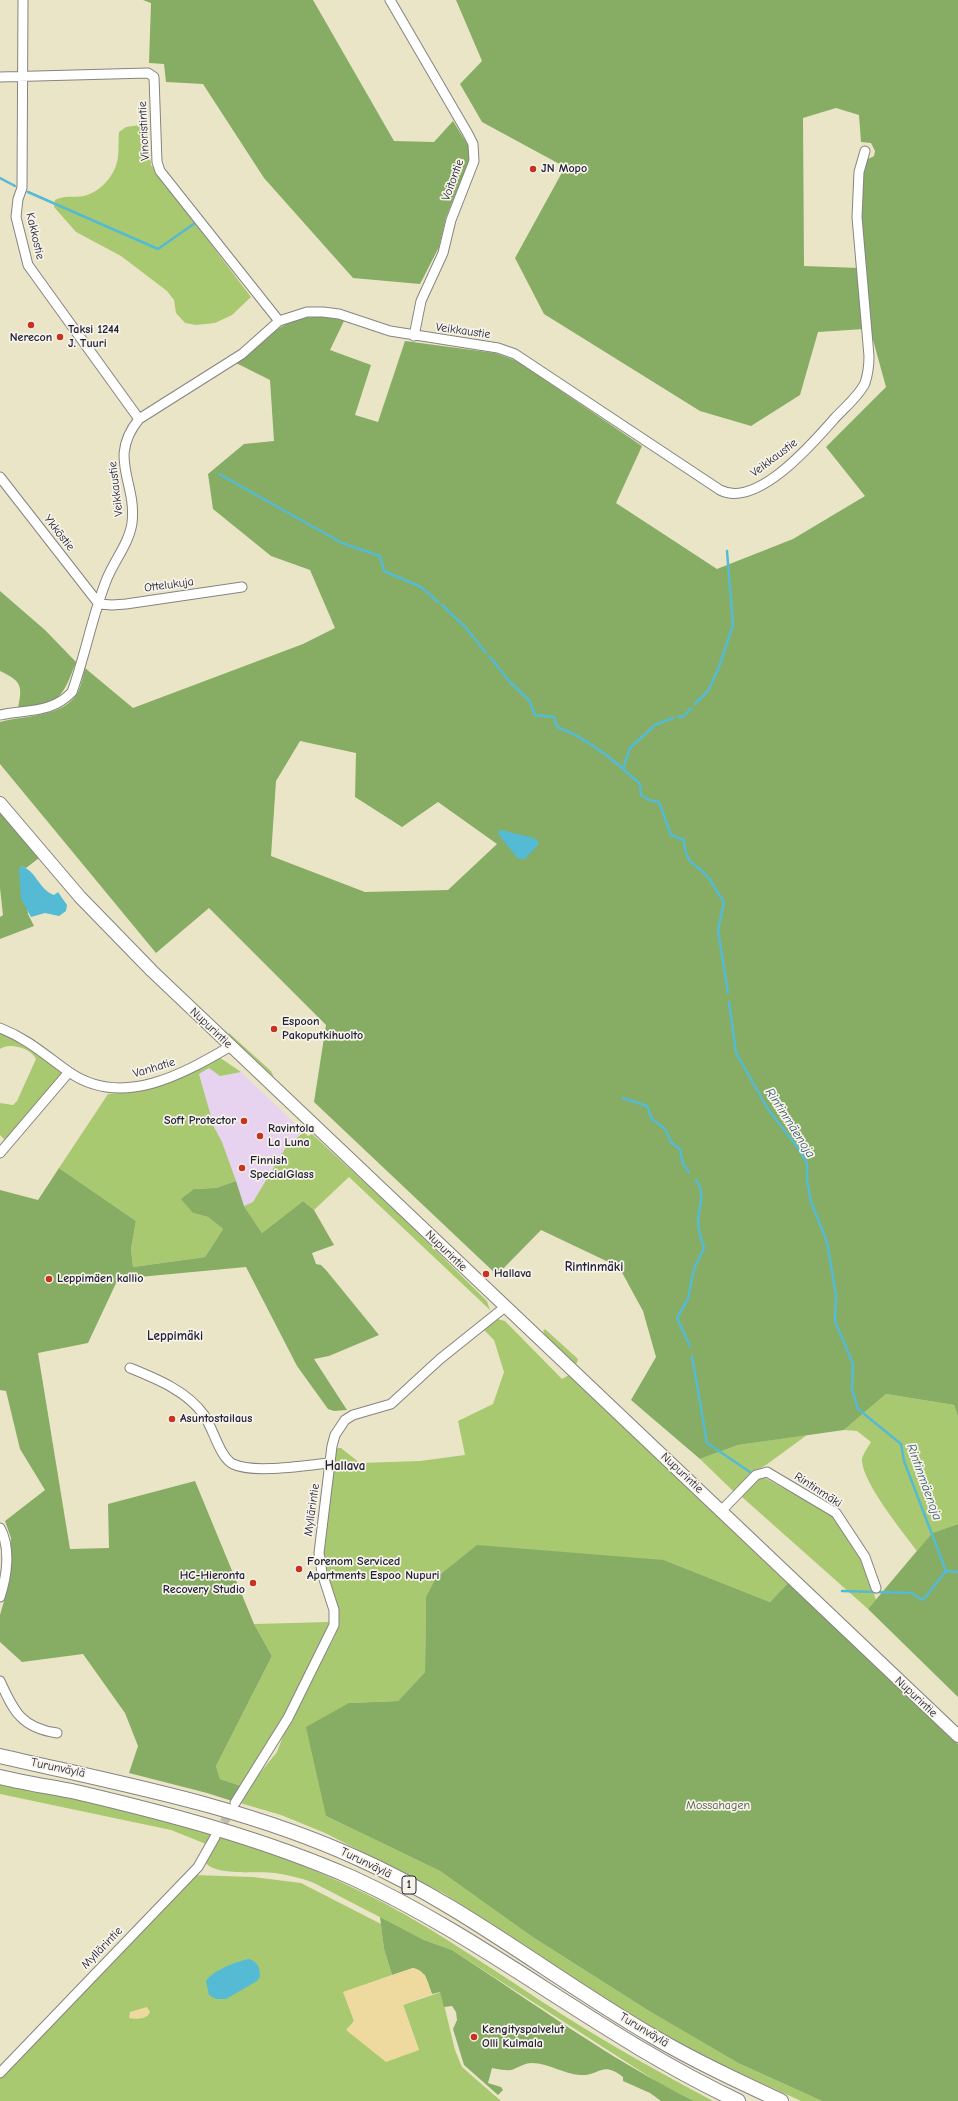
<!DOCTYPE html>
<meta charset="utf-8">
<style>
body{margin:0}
canvas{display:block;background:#ebe5c8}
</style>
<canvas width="958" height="2101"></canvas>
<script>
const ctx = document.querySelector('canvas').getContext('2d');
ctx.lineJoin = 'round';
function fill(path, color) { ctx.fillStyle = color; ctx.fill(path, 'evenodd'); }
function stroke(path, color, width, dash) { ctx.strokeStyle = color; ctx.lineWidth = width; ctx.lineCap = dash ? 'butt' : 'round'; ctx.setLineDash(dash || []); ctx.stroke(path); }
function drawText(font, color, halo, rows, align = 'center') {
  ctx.font = font + ' "Comic Neue",sans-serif'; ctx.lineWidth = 3.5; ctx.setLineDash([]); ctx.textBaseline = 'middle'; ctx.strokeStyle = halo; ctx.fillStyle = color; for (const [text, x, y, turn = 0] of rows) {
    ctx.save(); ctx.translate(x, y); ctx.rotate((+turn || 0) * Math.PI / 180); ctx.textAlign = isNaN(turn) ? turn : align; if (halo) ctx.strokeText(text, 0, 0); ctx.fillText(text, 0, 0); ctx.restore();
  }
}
const built = new Path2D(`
 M209 1067 220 1076 241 1072 304 1132 286 1147 253 1203 244 1206 222 1142 214 1127 199 1073Z`);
const green = new Path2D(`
 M140 125 147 129 151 165 251 297 232 315 215 323 196 325 185 323 176 313 174 300 167 291 121 256 76 232 54 207 55 200C67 194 75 199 87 195 103 190 117 172 118 156 119 148 118 140 119 132L126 127Z
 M0 1033 22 1042 62 1072V1077L6 1141 0 1135V1103L13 1105 17 1101 36 1059C31 1048 9 1042 0 1049Z
 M229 1033 271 1071 274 1077 228 1035Z
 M219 1057 241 1072 220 1076 209 1068 199 1074 214 1127 222 1142 236 1181 216 1188 194 1189 193 1213 208 1217 223 1229 205 1257 133 1267 131 1249 136 1221 59 1168 108 1094C149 1092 183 1075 219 1057Z
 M304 1132 308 1136 312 1134 398 1213 487 1301 490 1310 349 1177 314 1210 303 1201 262 1233 244 1206 253 1202 286 1147Z
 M497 1319 505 1321 562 1379 569 1375 788 1583 770 1602 664 1560 426 1597 425 1672 398 1701 349 1703 326 1816 440 1871 531 1936 649 2011 738 2063 822 2101H801L707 2058 643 2023 443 1893 325 1833 281 1815 240 1803 247 1789 277 1752 286 1728 335 1636C339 1609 324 1581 322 1553L334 1448H341L360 1463 420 1461 465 1455 458 1421 493 1404 504 1372 494 1340 483 1329Z
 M545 1329 578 1359 577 1363 573 1364 546 1337 543 1331Z
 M886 1394 954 1405 958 1417V1524L932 1533 917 1551C903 1532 861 1481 862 1459 863 1454 868 1447 871 1442L857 1431 844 1430Z
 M807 1435 766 1465 755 1471 733 1491 700 1459 738 1445Z
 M763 1477 834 1516 863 1560 876 1600 868 1609 742 1497 753 1482Z
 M329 1622C324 1643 313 1661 303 1680 284 1716 263 1751 241 1786L220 1779 216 1766 272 1656 254 1624Z
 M0 1783 82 1800 201 1829 212 1834 206 1844 171 1830 0 1794Z
 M219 1836C276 1854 330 1875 384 1903 446 1936 503 1977 563 2015 612 2046 662 2074 713 2101H694L662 2085 452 1950 424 1940 314 1883C301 1878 289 1875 275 1873 259 1871 215 1876 206 1863Z
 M194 1875 253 1877 301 1883 381 1924 384 1949 392 1975 344 1992 354 2021 347 2030 419 2050 403 2005 441 1992 455 2050 462 2067 501 2101H0V2076Z`);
const forest = new Path2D(`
 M143 0H313L394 141 434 142 453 121 471 150 468 164 446 217 439 247 420 284 353 278 264 178 203 84 166 82 164 64 149 63 151 3Z
 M456 0H958V1417L954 1405 886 1394 844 1430 738 1445 700 1459 631 1400 656 1357 643 1311 619 1267 541 1230 497 1275 314 1102 326 1025 209 908 156 953 0 764V722C24 715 64 718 78 692 81 685 83 676 85 668L133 708 303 644 335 628 310 570 271 556 213 509 208 474 244 444 274 441 270 380 236 363C273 333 292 306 344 321L330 350 371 365 355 415 378 422 405 341 495 353 517 361 642 446 616 503 717 569 793 539 865 496 826 447 886 387 870 329 859 223 862 166 866 160 874 156 875 151 871 143 861 142 859 115 836 108 803 118 804 266 859 268 864 329 818 332 800 395 751 426 700 411 544 314 515 258 565 167 482 122 460 84 482 61ZM300 741 356 753 355 797 402 827 438 802 497 844 448 890 365 892 271 856 276 781Z
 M0 591 45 630 76 662C62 699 59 705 18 708 23 685 21 681 0 671Z
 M0 812 39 858 26 868 21 866 28 914 34 926 0 939V917L3 915 0 888Z
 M59 1168 136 1221 131 1249 133 1267 205 1257 223 1229 208 1217 193 1213 181 1199 194 1189 216 1188 236 1181 244 1206 262 1233 303 1201 314 1210 334 1245 312 1253 316 1264 321 1265 326 1270 379 1335 329 1356 314 1359 347 1410 334 1411 328 1409 297 1366 246 1267 118 1279 88 1343 38 1353 70 1549 109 1548 108 1504 195 1481 254 1624 272 1656 216 1766 220 1779 241 1786 232 1801 207 1793 129 1773 138 1746 125 1713 83 1654 22 1662 0 1642V1615L10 1580 11 1538 5 1521 45 1490 20 1449 6 1391 0 1390V1190L38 1200Z
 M958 1524V1697L868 1609 932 1533Z
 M477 1545 664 1560 770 1602 788 1583 958 1744V2101H822L738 2063 649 2011 531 1936 440 1871 326 1816 306 1727 349 1703 398 1701 425 1672 426 1597 436 1578Z
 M380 1917 424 1940 452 1950C531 2001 609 2059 694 2101H661L650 2093 623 2081V2077C602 2060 600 2076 580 2075 564 2074 548 2063 532 2063 524 2063 518 2068 511 2070 506 2071 498 2069 492 2068L488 2083 501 2087 503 2090 498 2095 464 2065 453 2029 457 2020 456 2012 452 2006 444 2007 440 1992 432 1994 425 1975 413 1968 392 1975 384 1949Z`);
const sand = new Path2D(`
 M413 1968C426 1970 428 1983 432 1994L403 2005 419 2050 386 2062 346 2030 354 2021 343 1992Z
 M147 2007 150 2012C147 2020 136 2019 129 2018L130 2012Z`);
const water = new Path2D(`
 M501 830 534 838 538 841V845L525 859H518L499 835 498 831Z
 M21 866C37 871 38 889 54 895L58 892 67 905 66 911 59 916 45 913 31 917 21 899 19 869Z
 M249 1959C258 1962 260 1967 260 1977L257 1981 226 1999H216L209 1995 206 1981C212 1971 237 1961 249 1959Z`);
const stream = new Path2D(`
 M0 178 15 186
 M28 192 158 249 195 223
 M219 474 342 543 380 556 384 571 421 587 438 602
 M442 605 466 628 486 653
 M490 657 510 682 529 700 535 715 554 717 557 727C588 738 616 762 640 784L641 795 649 800 659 802 671 835 684 840C686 869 697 861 710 880 715 888 719 895 724 902L718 930 728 993
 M695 704 708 691 719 667 733 625 727 551
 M678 717 684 716 691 708
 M623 769 630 748 655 725 673 718
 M729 1002 736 1053 768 1109 798 1148 807 1163V1180L811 1202 827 1242 836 1295 835 1321 853 1364 852 1389 858 1409 901 1444 904 1461 946 1571
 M623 1098 647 1106 652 1119 665 1129 671 1142 680 1149 683 1164 689 1172
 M690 1346 677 1318 688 1299 694 1269 704 1248C701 1239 698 1230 698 1220 699 1205 706 1193 696 1180
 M692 1356 707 1443 750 1472
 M946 1571 958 1572
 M842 1591 911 1593 923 1600 946 1571`);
const minorTunnel = new Path2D(`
 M217 1834 233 1807`);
const minor = new Path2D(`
 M23 0 22 188 18 199 16 217 28 265 139 419
 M390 0 468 134 473 144 474 161 451 220 443 253 421 301 414 336
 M0 77 148 73 154 77 157 162 160 171 279 321
 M0 477 99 604 112 605 126 604 242 587
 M0 715C27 709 51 714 72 692 85 656 92 617 106 581 113 562 129 544 132 523 137 481 107 459 139 419L242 354 279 321 307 312H323L339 314 390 331 498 348 515 354 720 490C757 509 813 443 835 418 845 407 859 396 865 383 868 374 869 365 869 356L857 217 859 172 865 151
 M0 1028C28 1039 45 1055 69 1072 122 1109 183 1074 231 1046
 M0 1153 69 1072
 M130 1368C157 1379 187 1391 204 1415 213 1428 220 1458 233 1464 253 1474 307 1465 330 1463
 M722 1510 756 1475 767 1472 836 1513 865 1557 876 1588
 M0 1528C11 1548 7 1576 0 1597
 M0 1681C14 1712 22 1728 57 1733
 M235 1803 288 1718 334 1625V1610L322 1573 319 1553 332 1446 335 1435 345 1420 353 1415 391 1404 440 1359 505 1307
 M0 2073 198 1867 215 1837`);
const major = new Path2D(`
 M0 803 80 897 152 971 958 1736`);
const highway = new Path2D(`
 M0 1756C121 1784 243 1806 357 1858 463 1905 554 1979 654 2037 695 2061 738 2081 781 2101
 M0 1777C25 1783 51 1787 76 1792 170 1814 264 1839 353 1878 488 1940 603 2038 738 2101`);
const markers = [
 [533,169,4,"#c8321e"],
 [31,325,4,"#c8321e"],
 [60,337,4,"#c8321e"],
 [274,1029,4,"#c8321e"],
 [244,1121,4,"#c8321e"],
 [260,1136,4,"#c8321e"],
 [242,1168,4,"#c8321e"],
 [486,1274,4,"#c8321e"],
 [49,1279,4,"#c8321e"],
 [172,1419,4,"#c8321e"],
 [299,1569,4,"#c8321e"],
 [253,1583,4,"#c8321e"],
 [474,2037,4,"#c8321e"]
];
const shields = [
 [409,1885,14]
];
const shieldNames = [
 ["1",409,1885]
];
const streetNames = [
 ["Vinoristintie",144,131,-93],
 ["Voitontie",453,180,-70],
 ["Kakkostie",35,236,77],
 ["Veikkaustie",463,331,8],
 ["Veikkaustie",774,458,-37],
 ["Veikkaustie",116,489,-97],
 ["Ykköstie",59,533,52],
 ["Ottelukuja",169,585,-8],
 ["Nupurintie",211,1028,43],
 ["Vanhatie",154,1068,-17],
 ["Nupurintie",446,1251,44],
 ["Nupurintie",682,1473,43],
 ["Rintinmäki",818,1490,33],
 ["Myllärintie",312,1510,-82],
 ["Nupurintie",916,1697,43],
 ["Turunväylä",58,1768,12],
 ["Turunväylä",366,1863,26],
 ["Myllärintie",102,1948,-46],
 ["Turunväylä",644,2030,31]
];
const poiNames = [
 ["JN Mopo",541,169],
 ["Taksi 1244",68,330],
 ["J. Tuuri",68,344],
 ["Nerecon",31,338,"center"],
 ["Espoon",282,1022],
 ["Pakoputkihuolto",282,1036],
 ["Soft Protector",236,1121,"right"],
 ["Ravintola",268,1129],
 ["La Luna",268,1143],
 ["Finnish",250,1161],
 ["SpecialGlass",250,1175],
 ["Hallava",494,1274],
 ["Leppimäen kallio",57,1279],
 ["Asuntostailaus",180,1419],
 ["Forenom Serviced",307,1562],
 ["Apartments Espoo Nupuri",307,1576],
 ["HC-Hieronta",245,1576,"right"],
 ["Recovery Studio",245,1590,"right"],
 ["Kengityspalvelut",482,2030],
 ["Olli Kulmala",482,2044]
];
const parkNames = [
 ["Mossahagen",718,1806]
];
const waterNames = [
 ["Rintinmäenoja",790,1123,57],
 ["Rintinmäenoja",924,1482,70]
];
const neighbourhoodNames = [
 ["Rintinmäki",594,1267],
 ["Leppimäki",175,1336],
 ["Hallava",345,1466]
];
fill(built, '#e7d2ef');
fill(green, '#a9c971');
fill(forest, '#86ad63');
fill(sand, '#eeda9e');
fill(water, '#55bad3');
stroke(stream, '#55bad3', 2.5);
stroke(minorTunnel, '#c3beac', 9, [9, 4.5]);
stroke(minor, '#868482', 11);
stroke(major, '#868482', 14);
stroke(highway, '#868482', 16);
stroke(minor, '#fff', 9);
stroke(major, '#fff', 12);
stroke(highway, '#fff', 14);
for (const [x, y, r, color] of markers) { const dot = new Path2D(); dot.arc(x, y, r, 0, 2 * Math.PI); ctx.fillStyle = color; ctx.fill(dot); stroke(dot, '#f7f3e8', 1.5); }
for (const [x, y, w] of shields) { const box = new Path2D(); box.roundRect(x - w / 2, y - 9, w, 18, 3); ctx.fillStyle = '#f7f3e8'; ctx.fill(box); stroke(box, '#22223b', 1); }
drawText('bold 11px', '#22223b', null, shieldNames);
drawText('12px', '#22223b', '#f7f3e8', streetNames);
drawText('bold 12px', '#22223b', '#f7f3e8', poiNames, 'left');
drawText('12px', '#4a544b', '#f7f3e8', parkNames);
drawText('italic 13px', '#345770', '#f7f3e8', waterNames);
drawText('bold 13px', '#22223b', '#f7f3e8', neighbourhoodNames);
</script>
